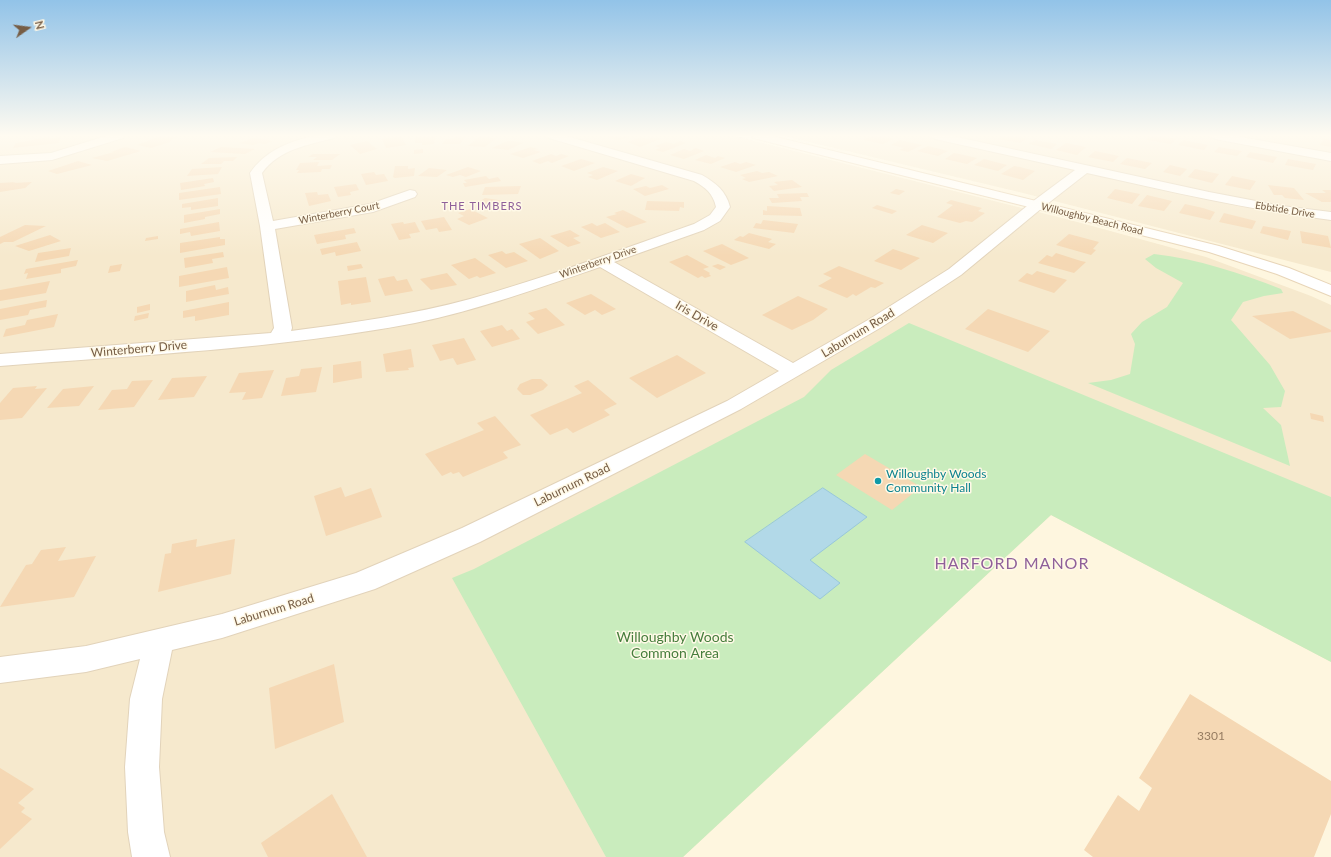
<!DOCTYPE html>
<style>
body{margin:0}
#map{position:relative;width:1331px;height:857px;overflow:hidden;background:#fef6df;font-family:Lato,sans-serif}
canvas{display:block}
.north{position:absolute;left:8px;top:8px;width:40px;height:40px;-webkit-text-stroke:3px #fff9e7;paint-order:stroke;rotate:76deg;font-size:11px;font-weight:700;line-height:16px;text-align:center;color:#765d45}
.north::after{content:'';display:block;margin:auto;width:14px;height:18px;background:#765d45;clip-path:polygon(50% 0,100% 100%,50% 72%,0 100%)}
</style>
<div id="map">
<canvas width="1331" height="857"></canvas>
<div class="north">N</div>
</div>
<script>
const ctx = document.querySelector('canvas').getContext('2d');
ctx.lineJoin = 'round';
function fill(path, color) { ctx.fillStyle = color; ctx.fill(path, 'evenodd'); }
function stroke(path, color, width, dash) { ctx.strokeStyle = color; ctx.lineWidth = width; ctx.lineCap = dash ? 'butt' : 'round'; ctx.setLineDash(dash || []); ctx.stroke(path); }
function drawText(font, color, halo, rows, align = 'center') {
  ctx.font = font + ' Lato,sans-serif'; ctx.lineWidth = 3; ctx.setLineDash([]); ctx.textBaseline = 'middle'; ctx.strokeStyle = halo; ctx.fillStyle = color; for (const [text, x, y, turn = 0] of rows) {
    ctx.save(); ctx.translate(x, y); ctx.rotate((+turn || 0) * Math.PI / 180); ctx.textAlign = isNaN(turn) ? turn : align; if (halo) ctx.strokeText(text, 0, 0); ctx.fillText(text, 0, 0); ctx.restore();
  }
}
const residential = new Path2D(`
 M0 136H735L1070 220 1206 257 1311 296 1331 305V662L1051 515 683 857H0Z
 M784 136H1331V272L1023 193Z`);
const green = new Path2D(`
 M1154 254C1198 259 1240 273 1281 289L1283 293 1264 296 1243 302 1231 320 1270 365 1285 391 1281 407 1263 408 1281 425 1290 466 1088 383 1111 380 1130 374 1135 344 1131 334 1142 322 1167 307 1183 283 1156 268 1145 259Z
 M909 323 1331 497V662L1051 515 683 857H606L452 578 474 569 804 397 831 370Z`);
const water = new Path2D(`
 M823 488 867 517 810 560 840 583 820 599 745 542Z`);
const building = new Path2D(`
 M160 136 178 137 170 140 173 141 151 148 137 145Z
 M401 136 406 145 386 148 382 139Z
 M435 136 434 144 422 145V143H415L416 137Z
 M455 136H466L460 144H442L446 139H453Z
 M480 136 492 137 490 138H496L485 147 468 146Z
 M632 136 618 140 606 137V136Z
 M870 136H881L893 139 883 144 863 140Z
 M1002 136H1017L1027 138 1020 143 998 139Z
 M1150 136H1162L1176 139 1171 144 1147 140Z
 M49 137V139L61 137 59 143 13 148 16 143Z
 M641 137 648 139 652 137 660 139 640 147 628 142Z
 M253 138 273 141 265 144 259 143 253 145 239 143Z
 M1323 139 1331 140V147L1320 145Z
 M900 140 922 145 908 152 899 150 904 148 891 145Z
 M1035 140 1057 144 1051 149 1029 144Z
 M1183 140 1208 145 1204 150 1178 145Z
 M367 141 377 149 360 154 350 145Z
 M507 141H514L523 143 508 150 492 148Z
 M680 141 686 143 663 152 655 150 660 148 655 146 666 142 674 144Z
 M1066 143 1086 147 1077 155 1056 150Z
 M928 146 948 151 938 156 917 151Z
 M125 147 141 151 107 161 92 158 114 152H111Z
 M221 147 255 149 245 154 210 152Z
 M531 147 538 149 534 150 541 152 523 158 510 154Z
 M1219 147 1242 151 1237 156 1214 152Z
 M696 148 704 151 684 159 670 155 684 149 690 151Z
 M423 149V153L414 154V150Z
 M1095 151 1119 156 1113 162 1088 157Z
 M1250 152 1277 157 1273 163 1246 157Z
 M954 153 964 155 977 158 967 164 945 159Z
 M313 154H340L332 160H313L317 157H308Z
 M551 154 556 156 561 154 569 156 552 163 548 161 540 164 532 161Z
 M706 155 715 158 718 156 725 158 711 164 695 160Z
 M237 157 233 161H224L221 164H201L209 158Z
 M1127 158 1152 163 1145 169 1120 164Z
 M581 159 595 163 574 171 561 166Z
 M984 159 1007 165 998 171 974 165Z
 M1288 159 1316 164 1313 170 1285 165Z
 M78 161 92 165 57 174 48 171Z
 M319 162 317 166 332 165 330 169H322L321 172 297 173 299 170H296L300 163Z
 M735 162 740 164 746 162 756 165 736 172 720 167Z
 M1170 165 1187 169 1180 176 1163 172Z
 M395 166H408V169L415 168 414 176 395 178 393 177Z
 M1014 166 1020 167 1035 171 1023 180 1001 174Z
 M222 167 218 174 187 176 192 169Z
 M468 167 481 171 466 177 460 175 453 177 446 175Z
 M603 167 618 171 597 180 588 177 593 175 587 173Z
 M429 168 447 170 437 177 418 176Z
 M1195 169 1219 174 1212 183 1188 177Z
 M757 171 762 173 769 172 778 176 749 182 742 179 746 178 740 175Z
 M374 172 376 175 384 174 388 181 366 185 361 174Z
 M631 174 645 178 631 186 615 181Z
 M486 176 489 179 498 177 501 181 465 187 463 183H467L464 180Z
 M1232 176 1256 181 1250 190 1225 185Z
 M213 178 214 182 204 184 205 186 181 190 180 183Z
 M792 180 802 187 774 191 769 186 778 185 774 182Z
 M16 182 13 183 32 182 25 188 0 192V183Z
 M356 184 359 190 350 192 351 195 338 197 334 187Z
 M662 185 669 189 645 196 633 189 646 186 650 188Z
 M1268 185 1294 188 1304 200 1285 198 1282 195H1274Z
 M521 186 518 194 482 195 485 187Z
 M220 187 221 194 179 200V193Z
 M896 189 905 191 899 195 890 193Z
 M1115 189 1140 194 1132 204 1107 198Z
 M1322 190H1331V202H1322L1305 193H1326Z
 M317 192 318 195 328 194 331 201 309 206 305 193Z
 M807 193 809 197H800L802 201 772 203 769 198H779L777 194Z
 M1147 195 1172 201 1164 211 1138 206Z
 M218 198V206L191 210V207L182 208V204Z
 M485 198 518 203 507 211 477 207 483 203 479 202Z
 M951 200 982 208 978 211 985 213 972 222 966 221 960 223 937 217 953 205 946 203Z
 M647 201 684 202V208L680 207 679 211 645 210Z
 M1185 204 1203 208 1215 212 1210 220 1179 213Z
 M877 205 897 211 892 214 872 208Z
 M767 206 800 208 802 216 763 215V210L767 211Z
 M220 209V214L205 217V219L184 223V215Z
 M470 209 488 218 469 225 457 219 464 216 458 213Z
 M623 210 647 222 627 228 606 217 617 214 614 213Z
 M1224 213 1256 221 1252 229 1219 222Z
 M444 217 452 230 439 232 437 228 426 230 421 221Z
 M763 220 798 224 794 233 753 228 756 223 761 224Z
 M219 222 220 231 191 236 190 232 180 234V229Z
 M403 222 404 224 415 222 420 232 409 234 411 238 399 240 391 224Z
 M592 223 597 226 605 223 620 232 601 238 581 227Z
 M25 225 46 226 13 242H4L0 244V237Z
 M922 225 948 233 933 243 906 235Z
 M1263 226 1291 231 1288 240 1260 233Z
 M354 228 356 233 345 235 346 239 317 244 314 235Z
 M570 230 580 236 573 238 581 243 568 247 550 236Z
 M1300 231 1328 236 1331 248 1302 243Z
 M749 233 772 239 768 242 776 244 769 249 734 240 740 236 743 237Z
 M1069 234 1099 242 1093 249 1096 250 1091 255 1056 245Z
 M50 235 61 241 29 251 15 246Z
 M158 236V239L145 241 146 238Z
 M220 237V239H225V245L180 253V243Z
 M540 238 546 242 559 251 540 259 519 244Z
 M357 242 361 251 336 256 335 252 322 255 320 249Z
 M722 244 749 258 731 265 703 251Z
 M71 248 69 256 35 262 38 253Z
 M893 249 920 258 901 270 874 261Z
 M502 251 506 254 514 252 528 261 506 268 488 255Z
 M223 252 224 257 212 259 213 263 185 268 184 258Z
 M1056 253 1081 261 1086 262 1074 273 1038 263 1047 255 1052 257Z
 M687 255 709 267 703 269 710 273 709 274 711 276 705 278 702 276 698 278 669 262Z
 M475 258 496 273 480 278 477 276 469 279 451 265Z
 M78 260 76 266 61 269V273L26 279 28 273 24 274 26 269Z
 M122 264 120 271 108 273 110 266Z
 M361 264 363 268 348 271 347 266Z
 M718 264 726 267 720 270 712 266Z
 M839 266 884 283 875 288 871 287 856 296 853 294 847 298 818 286 832 278 823 274Z
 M227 267 229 278 179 287V276Z
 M1037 271 1064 279 1067 280 1054 293 1018 281 1027 273 1032 275Z
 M447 273 457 285 431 290 420 279Z
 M394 276 397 281 407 279 413 291 385 296 378 279Z
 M366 277 371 302 351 305V303L341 305 338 281Z
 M50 281 46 293 0 301V290Z
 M215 285 216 290 228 287 229 294 186 302V291Z
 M591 294 616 309 602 315 595 310 585 315 566 303Z
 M798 296 828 309 813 320 792 330 762 315Z
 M47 300 46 307 30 310 28 315 0 320V309Z
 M229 302V315L195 321V316L183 318V311Z
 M150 304V310L137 313V307Z
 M546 308 565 325 538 334 526 322 535 319 528 313Z
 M988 309 1050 331 1028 352 965 329Z
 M1293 311 1331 330V332L1290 339 1252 316Z
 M149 313 148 318 134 321 135 316Z
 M58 314 54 327 3 337 6 329 25 325 27 320Z
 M502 325 507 331 512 329 520 339 492 347 480 331Z
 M464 338 476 360 457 365 453 358 440 361 432 345Z
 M411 349 414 367 408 368 409 370 386 372 383 354Z
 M677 355 706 373 657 398 629 378Z
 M361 361 362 378 333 383V365Z
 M322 367 316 392 281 396 286 378 299 376 301 369Z
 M274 370 262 398 242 400 246 392 229 393 239 373Z
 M207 376 194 397 158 400 172 378Z
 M532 379H541L548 385 543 390 530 395H523L517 389 520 384Z
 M153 380 134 407 98 410 112 390 127 389 132 381Z
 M588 380 617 404 604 410 610 415 573 433 567 428 550 435 530 415 582 393 574 386Z
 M37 386 35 389 47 388 22 418 0 420V403L13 388Z
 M94 386 79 406 47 408 63 389Z
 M1310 413 1323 416 1324 422 1311 419Z
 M495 416 521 445 503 452 508 458 463 477 459 472 453 474 451 472 442 476 425 454 484 430 477 423Z
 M865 454 921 487 892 510 836 475Z
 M341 487 345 497 371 488 382 517 326 536 314 496Z
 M197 539 196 547 235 539 231 574 158 592 165 554 171 553 172 544Z
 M66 547 58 561 96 556 74 597 0 607 26 565 32 564 41 550Z
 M334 664 344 722 275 749 269 688Z
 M1190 694 1331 781V814L1314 857H1093L1084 850 1118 795 1139 811 1152 788 1139 778Z
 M0 768 34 789 18 803 25 808 21 812 32 819 0 849Z
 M332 794 367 857H268L261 843Z`);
const street = new Path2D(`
 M106 136H124L123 138 52 160 0 164V156L51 153Z
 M313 136H335L334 138C308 145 279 149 262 173L273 221 370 204 410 190 415 191 417 194 415 197 373 212 275 229 292 328 291 331C351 323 411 315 470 299 545 278 620 250 694 224L710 215 716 207C713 193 705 187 694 181L549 138 548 136H566L702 175C716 183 726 191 730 207L720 221 704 230 614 262 793 363 868 320 949 269 1032 202 1075 170 935 139 930 136H952L1209 192 1282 206 1331 212V220C1249 210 1168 191 1087 173L1042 208 961 275 880 328 741 409 480 542 375 589 222 638 172 650 162 699 159 767 164 832 170 857H132L128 832 125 767 130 699 140 659 86 672 0 683V657L86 646 222 614 356 573 462 528 727 401 779 371 600 267C539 288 478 310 415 323 278 349 138 355 0 366V354L271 333 274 328 260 226 250 173C265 151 288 142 313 136Z
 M1210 136H1235L1331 153V161L1215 139Z`);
const secondary = new Path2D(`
 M752 136H772L1219 246 1289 268 1331 285V296L1277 274 1209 252 753 138Z`);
const markers = [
 [878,481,4,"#0f9aa8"]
];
const farStreetnames = [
 ["Ebbtide Drive",1285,210,9],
 ["Winterberry Court",339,213,-11],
 ["Willoughby Beach Road",1092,219,14],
 ["Winterberry Drive",598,262,-19]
];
const farNeighbourhoodnames = [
 ["THE TIMBERS",482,206]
];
const streetNames = [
 ["Iris Drive",697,316,30],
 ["Laburnum Road",858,333,-31],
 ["Winterberry Drive",139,349,-5],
 ["Laburnum Road",572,485,-26],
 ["Laburnum Road",274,610,-17]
];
const cultureNames = [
 ["Willoughby Woods",886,474],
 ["Community Hall",886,488]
];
const nearNumbernames = [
 ["3301",1211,736]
];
const nearParknames = [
 ["Willoughby Woods",675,637],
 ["Common Area",675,653]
];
const nearNeighbourhoodnames = [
 ["HARFORD MANOR",1012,564]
];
fill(residential, '#f6e9cd');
fill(green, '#c9ecbd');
fill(water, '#b2d9e8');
stroke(water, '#98c7db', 1);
fill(building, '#f5d8b4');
stroke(street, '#e2d3ba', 2);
stroke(secondary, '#e8d5b8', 2);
fill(street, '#fff');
fill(secondary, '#fff');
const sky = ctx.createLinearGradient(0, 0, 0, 256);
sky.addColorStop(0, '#92c3e8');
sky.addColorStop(0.53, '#fffbf1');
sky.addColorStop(1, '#fffbf100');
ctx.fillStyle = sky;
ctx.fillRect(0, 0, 1331, 256);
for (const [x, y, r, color] of markers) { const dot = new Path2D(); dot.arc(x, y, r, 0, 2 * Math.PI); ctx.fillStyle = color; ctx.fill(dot); stroke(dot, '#fff9e7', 1.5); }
drawText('10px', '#765d45', '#fff9e7', farStreetnames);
ctx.letterSpacing = '1px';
drawText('11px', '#8f609a', '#fff9e7', farNeighbourhoodnames);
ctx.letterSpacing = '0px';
drawText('12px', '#765d45', '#fff9e7', streetNames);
drawText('12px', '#0d838f', '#fff9e7', cultureNames, 'left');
drawText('12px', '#967c61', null, nearNumbernames);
drawText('14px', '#467d3c', '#fff9e7', nearParknames);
ctx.letterSpacing = '1px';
drawText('16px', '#8f609a', '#fff9e7', nearNeighbourhoodnames);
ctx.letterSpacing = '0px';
</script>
